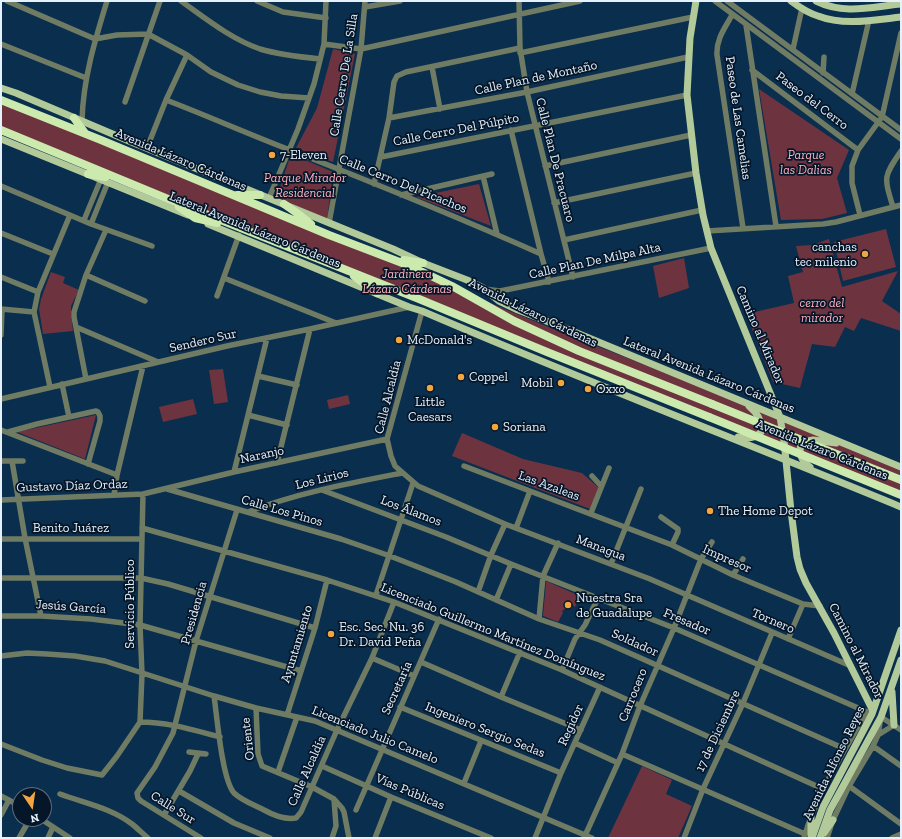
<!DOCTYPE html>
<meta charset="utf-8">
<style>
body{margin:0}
#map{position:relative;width:902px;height:839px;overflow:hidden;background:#092e4e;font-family:"Zilla Slab",serif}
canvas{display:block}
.frame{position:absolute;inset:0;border:2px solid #e7f1fc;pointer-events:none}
.north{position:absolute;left:12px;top:787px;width:40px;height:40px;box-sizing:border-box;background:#041628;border:1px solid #5f6e7d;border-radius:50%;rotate:167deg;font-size:11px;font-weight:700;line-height:16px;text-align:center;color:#e7f1fc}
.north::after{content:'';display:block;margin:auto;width:14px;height:18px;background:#f2a541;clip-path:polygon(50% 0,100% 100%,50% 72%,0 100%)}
</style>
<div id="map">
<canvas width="902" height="839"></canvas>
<div class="frame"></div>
<div class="north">N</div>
</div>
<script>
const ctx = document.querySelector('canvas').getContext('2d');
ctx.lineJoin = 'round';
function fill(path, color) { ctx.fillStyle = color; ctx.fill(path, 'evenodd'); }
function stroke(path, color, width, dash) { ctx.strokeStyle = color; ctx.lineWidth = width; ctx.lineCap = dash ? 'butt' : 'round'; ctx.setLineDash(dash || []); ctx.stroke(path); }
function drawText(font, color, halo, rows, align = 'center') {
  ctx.font = font + ' "Zilla Slab",serif'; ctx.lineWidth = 3.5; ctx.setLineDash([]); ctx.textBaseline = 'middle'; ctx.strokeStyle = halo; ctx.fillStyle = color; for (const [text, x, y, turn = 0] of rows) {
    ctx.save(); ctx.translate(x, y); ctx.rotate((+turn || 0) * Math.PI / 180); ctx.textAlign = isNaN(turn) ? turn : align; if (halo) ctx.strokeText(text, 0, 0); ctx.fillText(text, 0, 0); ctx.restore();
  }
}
const green = new Path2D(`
 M333 49 355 54 333 162 296 148 317 108Z
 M759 89 849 150 837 178 847 213 822 219 781 220Z
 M1 102 568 335 669 374 901 469V498L1 129Z
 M291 154 333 172 327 220 276 199Z
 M479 184 491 226 416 197Z
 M886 229 896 267 843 281 834 242Z
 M829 239 842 287 898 271 882 301 901 314V331L861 318 854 331 845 327 835 347 812 344 800 388 773 382 746 314 794 303 788 276 803 272 796 246 812 245Z
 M684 258 689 288 659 298 653 266Z
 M51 272 65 277 63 283 79 290 71 306V314L73 331 43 334 39 309 41 299Z
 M223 369 228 402 214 404 209 370Z
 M348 395 350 404 329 409 327 400Z
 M193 399 197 414 163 422 159 407Z
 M96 415 85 459 17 432Z
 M462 433 523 459 582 473 599 488 590 509 452 456Z
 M546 581 580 596 575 607 572 604 562 611 563 613 558 622 543 616Z
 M642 766 672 780 666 794 692 806 678 838H608Z`);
const minor = new Path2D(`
 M7 1 95 39 117 35 148 34 187 55 211 72 238 85 260 92 281 96 309 98
 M181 1C205 18 231 39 260 49 280 55 300 57 320 59
 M257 1 283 12 326 18
 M519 1 520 48 527 92 573 277
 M715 1 901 139
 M727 1 901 130
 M365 7 400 1
 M732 15C725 28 716 39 717 55L743 228
 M746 25 776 226
 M1 44 86 78
 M324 44 361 49 580 1
 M793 49 802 8
 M520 53 693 17
 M432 67 440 109
 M752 70 858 150
 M823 73 824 57
 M852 94 869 20
 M166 100C208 116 248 134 290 150 374 183 458 217 541 254
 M125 102 160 1
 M389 118 527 92 688 57
 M82 121C83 79 95 40 107 1
 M511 130 541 254 549 282
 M147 148 166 100 187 55
 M381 157 687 95
 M545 166 691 135
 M483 176 497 234
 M374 184 389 118 394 82 397 76 406 72 520 48
 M1 186 91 224 152 246
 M401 195 492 174
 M269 198 298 129 314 84 324 44 326 1
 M554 203 696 173
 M893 207C884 177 883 177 901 151
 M860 215 852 183V166L858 150 882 117 901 33
 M84 220 101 179
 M329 223 361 49 365 1
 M91 224 108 182
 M707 231 823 224 836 222 901 205
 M1 233 53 254
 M564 240 702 210
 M86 275 145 301
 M1 277 38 292
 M224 278 336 323
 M484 289 500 291 520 287 711 248
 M217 296 239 235
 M1 309 34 312
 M422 311 387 439 391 456 395 466 418 486 505 524 650 579 851 666
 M76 327 158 362
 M1 335 2 310
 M258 376 297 385
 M86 379 74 317V312L86 275 106 230
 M62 384 69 417
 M50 387 34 312 38 292 70 215
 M1 399 227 346 310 329 409 307
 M248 415 287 425
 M1 430 117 475
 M8 432 37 424 96 411 98 412 100 416V421L88 464
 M1 461H23
 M12 461 25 538 41 616
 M277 463 310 329
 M464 466 672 545 733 575 803 604 820 606
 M234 472 267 338
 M592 476 601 486
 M167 489 341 539 390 556 456 582 539 619 600 640 845 749
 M322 490 446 537 511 564 674 628 872 714
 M143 494 140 625 142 674 140 722C168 722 193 730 220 737
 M114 495 117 475 143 366
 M1 500 143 494 234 472 387 439
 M248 512C297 493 351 483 402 473
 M591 513 609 468
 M661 517 678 529V532L672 545
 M142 528 327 580 394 602 562 670 823 789
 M516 528 530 491
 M1 539H142
 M611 564 641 489
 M733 575 743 559
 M1 578H141L168 584 315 628
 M478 592 491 555 505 524
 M376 595 413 483
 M496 600 511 564
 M1 616H41L91 619 140 625 301 671
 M539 619 543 576 558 543
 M788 639 803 604
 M1 656 27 653 47 654 75 656 105 661 214 696 256 708 315 721 592 838
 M372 658 414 676
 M421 662 501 697 581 730
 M562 670 575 639 585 625 598 598
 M214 696C217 716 222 780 234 793 241 800 254 805 264 810 273 815 285 820 296 818L301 812 337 730 372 658 394 602
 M501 697 520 652
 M400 707 561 773
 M256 708 258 754 262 766 312 787 334 799 342 808 344 812 349 838
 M287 715 315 628 327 580
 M878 735 894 725
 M575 743 618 763
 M1 744 42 760 67 768 102 775 117 756 140 722
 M873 746 901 766
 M189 752 206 754
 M622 754 805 834
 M322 766 391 797 491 838
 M278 772 297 717
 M464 783 481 741
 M849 786 901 824
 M179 791 234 823 270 838
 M60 794C84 803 111 808 132 824 137 828 142 833 148 838
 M1 796 20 806
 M356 810 439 619
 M1 815 9 800
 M164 815 190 771 198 754
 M41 819 70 838
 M19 838 30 819
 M48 838 53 827
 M201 838 141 801 138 798 137 793 155 767 173 733 196 641 237 510
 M332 838 336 826 334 799
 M375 838 391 797
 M535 838 561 773 600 687
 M584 838 622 754 640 706 674 628 701 559 712 542
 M684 838 703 789 743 703 772 633
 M804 838C816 795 841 757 863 718L865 715 872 714
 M827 838 833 820 849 786 873 746 878 735 881 717 901 730
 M892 838 901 834`);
const major = new Path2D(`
 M696 1 690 38 687 95 696 173 703 215 711 248 780 417 784 441 791 511 797 557 800 569 806 583 834 633 873 711
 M791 1C799 7 808 13 818 16 844 26 874 20 901 17
 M816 1C845 15 870 7 901 4
 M1 88 16 93 129 141 393 249 423 263 467 280 483 288 499 301 518 310 572 331 901 467
 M1 139 188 215
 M208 224 409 307 422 311C580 379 741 441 901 507
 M738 437C747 439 755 439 761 432 763 421 756 412 749 406
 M810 467C798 458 794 443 813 440L836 443
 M892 692 894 725
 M824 833 833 820
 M811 835V816
 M812 838 823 807 872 714 901 630
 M820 838 830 810 881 717 901 660`);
const highway = new Path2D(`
 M1 100 101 140 329 235 410 266 452 286 514 321 579 351 712 404
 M74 118 85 133
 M1 130 168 199 419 299 547 352 709 417
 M88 174 105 177
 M237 195H260
 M284 204 301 216 311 224
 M179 207 195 218 217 223
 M404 260 423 263
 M354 276 377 293`);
const highwayBridge = new Path2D(`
 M712 404 901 480
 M709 417 901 495`);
const markers = [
 [272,155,4,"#f2a541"],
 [865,254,4,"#f2a541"],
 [399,340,4,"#f2a541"],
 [461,377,4,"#f2a541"],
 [561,383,4,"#f2a541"],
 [430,388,4,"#f2a541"],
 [588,389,4,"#f2a541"],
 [495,427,4,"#f2a541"],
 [710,511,4,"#f2a541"],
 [568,605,4,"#f2a541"],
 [331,634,4,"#f2a541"]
];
const streetNames = [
 ["Calle Cerro De La Silla",344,75,-81],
 ["Calle Plan de Montaño",536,78,-12],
 ["Paseo del Cerro",812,101,37],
 ["Paseo de Las Camelias",738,118,82],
 ["Calle Cerro Del Púlpito",456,130,-11],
 ["Avenida Lázaro Cárdenas",181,160,23],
 ["Calle Plan De Pracuaro",555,160,76],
 ["Calle Cerro Del Picachos",403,184,22],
 ["Lateral Avenida Lázaro Cárdenas",255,230,22],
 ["Calle Plan De Milpa Alta",595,261,-12],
 ["Avenida Lázaro Cárdenas",533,313,26],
 ["Camino al Mirador",760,335,67],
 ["Sendero Sur",203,341,-13],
 ["Lateral Avenida Lázaro Cárdenas",709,375,22],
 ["Calle Alcaldía",388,397,-76],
 ["Avenida Lázaro Cárdenas",822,450,22],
 ["Naranjo",262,455,-12],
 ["Los Lirios",322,479,-14],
 ["Gustavo Díaz Ordaz",72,486,-2],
 ["Las Azaleas",549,486,20],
 ["Calle Los Pinos",282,511,16],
 ["Los Álamos",411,511,21],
 ["Benito Juárez",71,528],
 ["Managua",601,548,21],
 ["Impresor",727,559,24],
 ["Servicio Público",130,604,-90],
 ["Jesús García",71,607,4],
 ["Presidencia",194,613,-74],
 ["Tornero",773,621,23],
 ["Fresador",687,622,23],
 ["Licenciado Guillermo Martínez Domínguez",493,632,22],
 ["Soldador",635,643,24],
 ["Ayuntamiento",297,644,-73],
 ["Camino al Mirador",856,651,63],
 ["Secretaría",397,688,-66],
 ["Carrocero",633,695,-68],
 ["Regidor",571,725,-66],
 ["Ingeniero Sergio Sedas",485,730,22],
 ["17 de Diciembre",718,731,-65],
 ["Licenciado Julio Camelo",375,735,22],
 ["Oriente",248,739,-96],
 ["Avenida Alfonso Reyes",834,763,-64],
 ["Calle Alcaldía",307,771,-66],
 ["Vías Públicas",410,792,23],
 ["Calle Sur",173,808,32]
];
const poiNames = [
 ["7-Eleven",280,155],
 ["canchas",857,247,"right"],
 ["tec milenio",857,262,"right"],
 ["McDonald's",407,340],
 ["Coppel",469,377],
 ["Mobil",553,383,"right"],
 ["Oxxo",596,389],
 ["Little",430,402,"center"],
 ["Caesars",430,417,"center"],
 ["Soriana",503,427],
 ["The Home Depot",718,511],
 ["Nuestra Sra",576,598],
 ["de Guadalupe",576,613],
 ["Esc. Sec. Nu. 36",339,627],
 ["Dr. David Peña",339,642]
];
const parkNames = [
 ["Parque",806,155],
 ["las Dalias",806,170],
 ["Parque Mirador",305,178],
 ["Residencial",305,193],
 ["Jardinera",407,274],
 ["Lázaro Cárdenas",407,289],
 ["cerro del",822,303],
 ["mirador",822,318]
];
fill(green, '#6d3440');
stroke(minor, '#707b64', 5.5);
stroke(major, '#b2ca99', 7);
stroke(highway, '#cdeaae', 8);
stroke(highwayBridge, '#cdeaae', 8);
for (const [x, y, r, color] of markers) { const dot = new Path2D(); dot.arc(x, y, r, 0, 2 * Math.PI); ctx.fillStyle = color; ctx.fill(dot); stroke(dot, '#041628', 1.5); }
drawText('13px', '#e7f1fc', '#041628', streetNames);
drawText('13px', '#e7f1fc', '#041628', poiNames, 'left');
drawText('italic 13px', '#ffb1bd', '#041628', parkNames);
</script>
